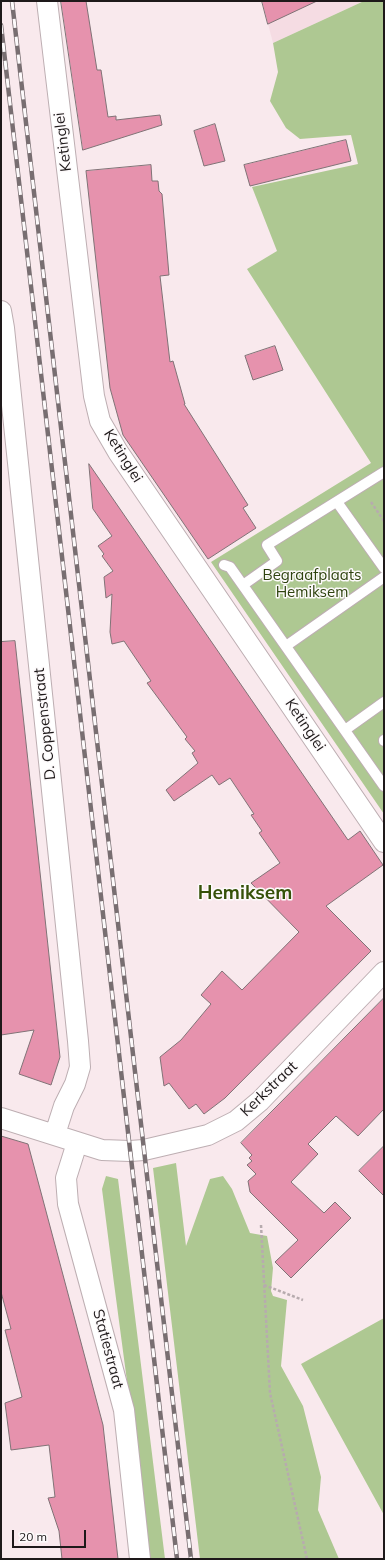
<!DOCTYPE html>
<style>
body{margin:0}
#map{position:relative;width:385px;height:1560px;overflow:hidden;background:#f9e9ed;font-family:Mulish,sans-serif}
canvas{display:block}
.frame{position:absolute;inset:0;border:2px solid #1e191a;pointer-events:none}
.scale{position:absolute;left:12px;top:1530px;width:74px;height:18px;box-sizing:border-box;border:2px solid #1e191a;border-top:0;padding-left:5px;font-size:12px;line-height:14px;white-space:nowrap;color:#1e191a;-webkit-text-stroke:3px #fdfafb;paint-order:stroke}
</style>
<div id="map">
<canvas width="385" height="1560"></canvas>
<div class="frame"></div>
<div class="scale">20 m</div>
</div>
<script>
const ctx = document.querySelector('canvas').getContext('2d');
ctx.lineJoin = 'round';
function fill(path, color) { ctx.fillStyle = color; ctx.fill(path, 'evenodd'); }
function stroke(path, color, width, dash) { ctx.strokeStyle = color; ctx.lineWidth = width; ctx.lineCap = dash ? 'butt' : 'round'; ctx.setLineDash(dash || []); ctx.stroke(path); }
function drawText(font, color, halo, rows, align = 'center') {
  ctx.font = font + ' Mulish,sans-serif'; ctx.lineWidth = 3; ctx.setLineDash([]); ctx.textBaseline = 'middle'; ctx.strokeStyle = halo; ctx.fillStyle = color; for (const [text, x, y, turn = 0] of rows) {
    ctx.save(); ctx.translate(x, y); ctx.rotate((+turn || 0) * Math.PI / 180); ctx.textAlign = isNaN(turn) ? turn : align; if (halo) ctx.strokeText(text, 0, 0); ctx.fillText(text, 0, 0); ctx.restore();
  }
}
const built = new Path2D(`
 M262 1H364L273 43Z`);
const green = new Path2D(`
 M364 1H384V814L211 562 371 463 247 269 277 251 252 187 358 164 351 135 300 139 286 128 270 101 278 72 273 43Z
 M176 1163 186 1246 210 1179 223 1176 232 1189 250 1233 267 1236 273 1268 271 1291 273 1296 287 1300 281 1366 303 1406 321 1477 318 1510 339 1559H200L153 1168Z
 M106 1176 118 1179 165 1559H150C135 1435 117 1312 102 1189Z
 M384 1318V1515L301 1364Z`);
const building = new Path2D(`
 M61 1H86L97 70H101L108 117 116 116V120L160 115 162 125 83 150Z
 M262 1H317L268 24Z
 M215 124 225 161 204 166 194 131Z
 M346 140 351 161 250 186 244 165Z
 M151 165 152 181H158L159 191 162 194 169 275 160 276 170 362 173 361 185 404H184L248 505 243 508 256 528 208 559 123 435 110 388 86 171Z
 M275 346 283 370 253 380 245 356Z
 M89 464 348 840 360 831 383 865 326 906 371 951 225 1098 204 1114 196 1104 189 1109 169 1083 164 1086 160 1057 181 1040 211 1004 201 995 222 971 242 990 299 932 251 883 280 863 259 833 262 831 251 815 254 814 230 778 219 785 212 775 174 801 166 790 198 763 192 753 195 751 185 739 187 737 147 683 151 681 124 641 112 644 110 632 112 594 106 598 104 577 113 571 102 556 104 554 98 546 112 536 93 509Z
 M15 641 60 1057 51 1085 19 1074 34 1030 1 1035V642Z
 M384 998V1109L358 1136 336 1116 308 1144 318 1154 291 1182 324 1213 335 1202 351 1218 291 1278 275 1262 298 1240 250 1192 248 1181 256 1174 247 1165 252 1161 249 1158 252 1155 241 1143Z
 M1 1136 28 1144 43 1200 103 1425 118 1559H62L59 1531 48 1498 55 1497 49 1445 11 1450 5 1403 22 1397 5 1330 11 1329 1 1292Z
 M384 1146V1196L359 1171Z`);
const path = new Path2D(`
 M371 502 384 521
 M261 1225 270 1393 307 1559
 M264 1285 303 1300`);
const service = new Path2D(`
 M337 502 384 568
 M224 565 230 567 384 786
 M243 585 277 561 267 545 384 472
 M286 646 384 577
 M345 730 384 702
 M384 740V741`);
const minor = new Path2D(`
 M47 1 94 396 100 421 118 452 384 842
 M1 311 4 328 78 1041 80 1067 75 1084 64 1106 55 1134
 M1 1118 102 1150 130 1151 144 1150 208 1135 236 1121 260 1101 384 972
 M77 1143 66 1178 68 1204 124 1410 140 1559`);
const rail = new Path2D(`
 M12 1 191 1559
 M1 25 177 1559`);
const streetNames = [
 ["Ketinglei",63,142,-97],
 ["Ketinglei",123,456,58],
 ["D. Coppenstraat",45,724,-96],
 ["Ketinglei",305,725,56],
 ["Kerkstraat",269,1089,-44],
 ["Statiestraat",108,1349,75]
];
const parkNames = [
 ["Begraafplaats",312,575],
 ["Hemiksem",312,592]
];
const districtNames = [
 ["Hemiksem",245,893]
];
fill(built, '#f5dce3');
fill(green, '#aec892');
fill(building, '#e692ad');
stroke(building, '#807276', 1);
stroke(service, '#bdaeb2', 12);
stroke(minor, '#bdaeb2', 22);
stroke(path, '#b7abae', 2.5, [3, 2]);
stroke(service, '#fff', 10);
stroke(minor, '#fff', 20);
stroke(rail, '#786e71', 4.5);
stroke(rail, '#fdfafb', 3, [9]);
drawText('15px', '#1e191a', '#fdfafb', streetNames);
drawText('15px', '#2e430e', '#fdfafb', parkNames);
drawText('bold 19px', '#365109', '#fdfafb', districtNames);
</script>
